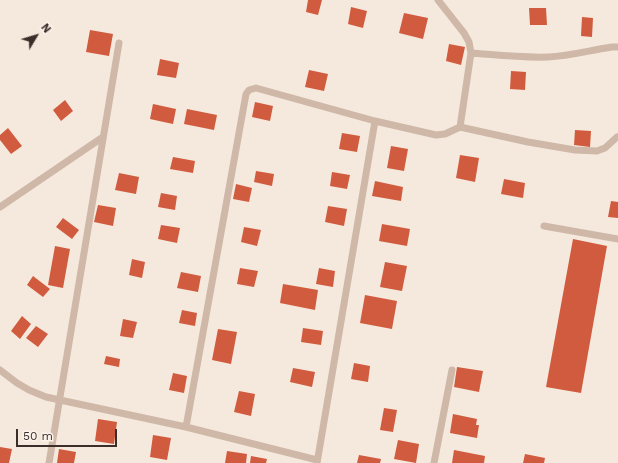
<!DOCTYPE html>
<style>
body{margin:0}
#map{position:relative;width:618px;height:463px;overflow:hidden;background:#f5e9dd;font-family:"Work Sans",sans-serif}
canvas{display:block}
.north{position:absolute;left:16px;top:16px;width:40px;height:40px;-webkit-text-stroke:3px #fcf3eb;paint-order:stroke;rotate:52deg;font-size:11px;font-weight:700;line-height:16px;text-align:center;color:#3b2d29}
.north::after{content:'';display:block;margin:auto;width:14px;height:18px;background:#3b2d29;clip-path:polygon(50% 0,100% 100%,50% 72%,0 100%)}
.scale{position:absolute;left:16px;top:429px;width:101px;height:18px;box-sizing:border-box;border:2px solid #3b2d29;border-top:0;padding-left:5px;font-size:12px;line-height:14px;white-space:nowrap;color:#3b2d29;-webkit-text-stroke:3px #fcf3eb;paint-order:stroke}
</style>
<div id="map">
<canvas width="618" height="463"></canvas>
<div class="north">N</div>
<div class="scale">50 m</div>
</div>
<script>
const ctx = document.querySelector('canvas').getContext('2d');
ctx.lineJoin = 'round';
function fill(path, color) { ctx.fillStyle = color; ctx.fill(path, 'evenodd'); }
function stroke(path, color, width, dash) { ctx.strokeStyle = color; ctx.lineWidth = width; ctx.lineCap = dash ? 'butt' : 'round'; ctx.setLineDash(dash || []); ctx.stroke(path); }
const building = new Path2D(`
 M308 0H322L318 15 306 12Z
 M351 7 367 11 363 28 348 24Z
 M529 8H546L547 25H530Z
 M404 13 428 18 423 39 399 33Z
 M582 17 593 18 592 37 581 36Z
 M90 30 113 34 109 56 86 52Z
 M449 44 465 47 461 65 446 61Z
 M160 59 179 63 176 78 157 75Z
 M309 70 328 74 324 91 305 87Z
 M511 71 526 72 525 90 510 89Z
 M65 100 73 111 61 121 53 110Z
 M255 102 273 106 270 121 252 117Z
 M153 104 176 109 173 124 150 119Z
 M187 109 217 115 214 130 184 124Z
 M8 128 22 146 11 154 0 140V135Z
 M575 130 591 131 590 147 574 145Z
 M342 133 360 136 357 152 339 149Z
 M391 146 408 149 404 171 387 168Z
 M460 155 479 158 475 182 456 178Z
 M173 157 195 161 193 173 170 169Z
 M256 171 274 174 272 186 254 182Z
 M332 172 350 175 347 189 330 186Z
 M119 173 139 177 136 194 115 190Z
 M504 179 525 183 523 198 501 194Z
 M375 181 403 187 401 201 372 196Z
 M236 184 252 188 249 202 233 199Z
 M161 193 177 196 175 210 158 207Z
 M611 201 618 202V218L608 217Z
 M98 205 116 208 113 226 94 222Z
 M328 206 347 209 344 226 325 222Z
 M63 218 79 230 72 239 56 227Z
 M382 224 410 229 407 246 379 241Z
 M161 225 180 228 177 243 158 239Z
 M244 227 261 230 257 246 241 242Z
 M573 239 607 246 581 393 546 387Z
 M55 246 70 249 63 288 48 285Z
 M132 259 145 262 142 278 129 275Z
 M385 262 407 266 402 291 380 287Z
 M240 268 258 271 254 287 237 284Z
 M319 268 335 271 333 287 316 284Z
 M181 272 201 276 198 292 177 288Z
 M33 276 50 289 43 297 27 285Z
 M283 284 318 290 315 310 280 303Z
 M365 295 397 301 392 329 360 323Z
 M182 310 197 313 195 326 179 323Z
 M22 316 31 324 20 339 11 331Z
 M123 319 137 322 133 338 120 336Z
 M36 326 48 334 38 347 26 338Z
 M303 328 323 331 321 345 301 342Z
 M218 329 237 332 231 364 212 360Z
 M106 356 120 359 119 367 104 364Z
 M354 363 370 366 368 382 351 379Z
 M457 367 483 371 479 392 454 387Z
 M293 368 315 372 312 387 290 382Z
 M173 373 187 376 184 393 169 390Z
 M239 391 255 394 251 416 234 412Z
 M384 408 397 410 393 432 380 430Z
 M453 414 477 419 476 425H479L477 438 450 433Z
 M98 419 117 422 114 444 95 441Z
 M153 435 171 438 167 460 150 457Z
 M398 440 419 444 416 463 394 459Z
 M0 447 12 449 9 463H0Z
 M59 449 76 452 74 463H57Z
 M454 450 485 456 484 463H452Z
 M227 451 247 454 246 463H225Z
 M525 454 545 458 544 463H523Z
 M359 455 381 459 380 463H357Z
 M251 456 267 459 266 463H250Z`);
const lane = new Path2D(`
 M438 0 464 33 469 42 471 53 460 127
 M471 53C497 55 522 58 548 57 570 56 591 50 612 47H618
 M0 207 103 137
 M544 226 618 239
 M0 370 17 383 29 390 46 397 186 427 317 460
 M186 427 246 94 249 90 256 88 375 121 436 135 445 134 460 127 528 142 575 150 597 151 605 148 617 137
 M49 463 119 43
 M317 463 375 121
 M434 463 452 370`);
fill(building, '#d15b3f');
stroke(lane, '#cfb8a8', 7);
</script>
